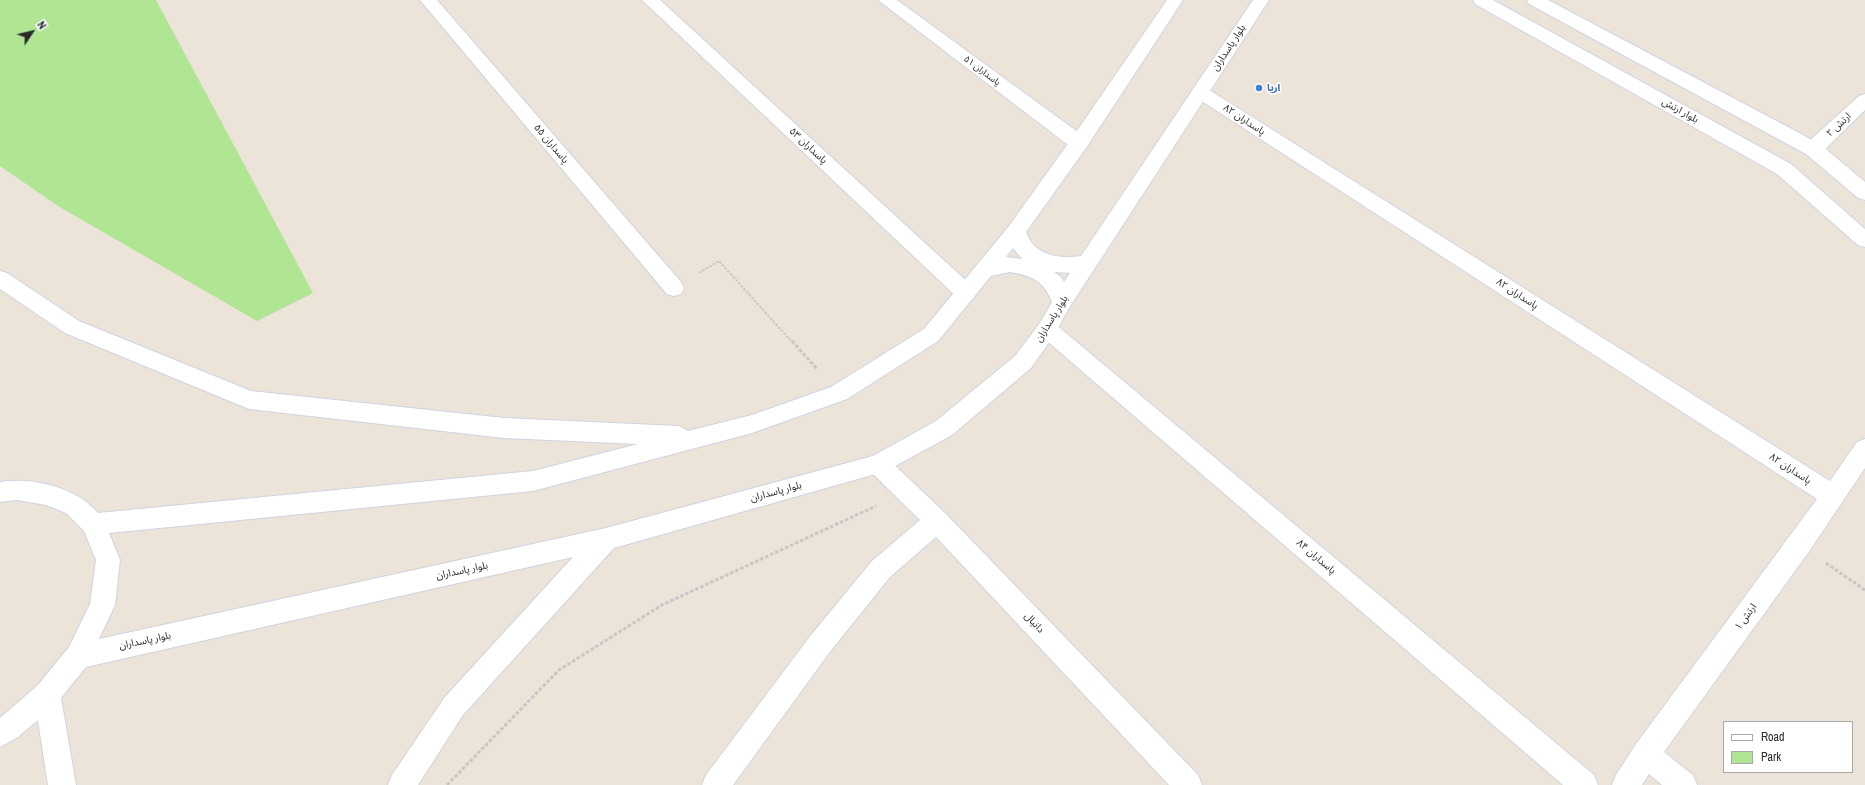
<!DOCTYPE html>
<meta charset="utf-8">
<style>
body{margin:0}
#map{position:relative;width:1865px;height:785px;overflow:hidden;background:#ece4d9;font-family:"Archivo Narrow",sans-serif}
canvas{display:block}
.legend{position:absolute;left:1723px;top:721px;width:130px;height:52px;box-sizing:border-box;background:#fff;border:1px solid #a9a9a9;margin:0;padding:5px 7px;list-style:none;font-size:12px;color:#292929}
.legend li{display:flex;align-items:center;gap:8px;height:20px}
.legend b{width:20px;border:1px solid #a9a9a9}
.north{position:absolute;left:12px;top:12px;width:40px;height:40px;-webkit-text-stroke:3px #fff;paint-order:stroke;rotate:55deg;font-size:11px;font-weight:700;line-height:16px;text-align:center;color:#292929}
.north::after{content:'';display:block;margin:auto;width:14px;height:18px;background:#292929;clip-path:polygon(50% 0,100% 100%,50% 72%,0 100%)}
</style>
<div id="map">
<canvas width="1865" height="785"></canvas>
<ul class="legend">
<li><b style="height:5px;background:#fff"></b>Road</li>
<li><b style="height:11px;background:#afe593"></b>Park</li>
</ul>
<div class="north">N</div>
</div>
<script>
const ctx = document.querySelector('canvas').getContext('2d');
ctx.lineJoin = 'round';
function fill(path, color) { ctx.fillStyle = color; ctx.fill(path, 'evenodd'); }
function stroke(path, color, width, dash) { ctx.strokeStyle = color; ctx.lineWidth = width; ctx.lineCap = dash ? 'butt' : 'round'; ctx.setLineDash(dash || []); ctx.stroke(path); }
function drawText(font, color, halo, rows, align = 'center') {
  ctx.font = font + ' "Archivo Narrow","Noto Sans Arabic",sans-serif'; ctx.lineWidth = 3; ctx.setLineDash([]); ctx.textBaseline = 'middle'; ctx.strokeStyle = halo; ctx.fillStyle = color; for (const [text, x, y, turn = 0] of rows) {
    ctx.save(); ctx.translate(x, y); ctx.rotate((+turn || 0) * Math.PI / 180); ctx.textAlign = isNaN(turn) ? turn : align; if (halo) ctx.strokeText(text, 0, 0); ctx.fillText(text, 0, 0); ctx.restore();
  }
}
const green = new Path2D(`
 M0 0H156L313 293 257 321 58 206 0 166Z`);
const pathFar1 = new Path2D(`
 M699 273 719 261 792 342`);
const path = new Path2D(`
 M792 341 817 369
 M1826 563 1865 590
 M447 785 559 670 662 605 876 506`);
const street = new Path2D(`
 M420 0H437L681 282 684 288 681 294 674 296 667 294Z
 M642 0H660L973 287 976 293 973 299 966 301 959 299Z
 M878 0H897L1086 138 1088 143 1086 148 1079 149 1072 148Z
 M1200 86 1206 88 1830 481 1857 442 1865 439V468L1808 553 1664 752 1693 775 1697 785H1662L1649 774 1642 785H1612L1616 775 1636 744 1817 499 1194 96 1191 92 1194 88Z
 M1865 94V110L1820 154 1813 155 1806 154 1804 149 1806 144 1859 96Z
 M1047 321 1054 323 1594 775 1598 785H1563L1040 335 1036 329 1040 323Z
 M878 454 886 457 945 513 1198 775 1202 785H1169L936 537 890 577 829 653 733 785H702L706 775 811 635 872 561 920 520 870 471 866 464 870 457Z`);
const secondary = new Path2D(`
 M1167 0H1183L1086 148 1026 232C1035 256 1058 259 1081 256L1253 0H1269L1069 308 1054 335 1031 368 952 435 886 471 614 548 463 715 418 785H388L392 775 445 697 573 557 86 667 61 698 76 785H48L38 720 18 737 0 747V718L38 685 69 647 90 604 96 560 84 531 66 513 46 505 17 500 0 502V482C28 478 57 484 81 498 87 502 93 508 98 513L533 471 638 444 504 438 249 409 65 333 0 289V271L7 273 79 321 251 391 504 418 679 426 688 431 752 415 831 387 924 329 1009 226 1072 138ZM1013 248 1022 259 1006 257ZM1010 272C1032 276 1043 280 1052 302L1040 323 1015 356 936 421 873 456 606 528 99 639 115 605 120 560 109 533 533 491 752 433 847 399 938 341 991 276ZM1054 272 1070 273 1064 282 1061 277Z
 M1473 0H1493L1791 164 1865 229V247L1858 245 1777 174 1475 4Z
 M1527 0H1548L1820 144 1865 182V200L1858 198 1806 154 1529 4Z`);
const markers = [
 [1259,88,4,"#3f7fe0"]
];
const farStreetnames = [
 ["پاسداران ۵۱",982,71,37]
];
const streetNames = [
 ["بلوار پاسداران",1229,48,-57],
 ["بلوار ارتش",1680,111,29],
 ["پاسداران ۸۲",1244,120,33],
 ["ارتش ۲",1839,125,-43],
 ["پاسداران ۵۵",551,144,50],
 ["پاسداران ۵۳",808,146,43],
 ["پاسداران ۸۲",1517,294,33],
 ["بلوار پاسداران",1052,319,-58],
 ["پاسداران ۸۲",1790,469,33],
 ["بلوار پاسداران",776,492,-15],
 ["پاسداران ۸۴",1316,557,40],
 ["بلوار پاسداران",462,571,-12],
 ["ارتش ۱",1746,617,-54],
 ["دانیال",1034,623,47],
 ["بلوار پاسداران",145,641,-12]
];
const shopNames = [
 ["اریا",1267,88]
];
fill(green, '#afe593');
stroke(street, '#cfd3e2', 2);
stroke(secondary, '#cfd3e2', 2);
stroke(pathFar1, '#c7c7c7', 2, [2.5, 1.5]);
stroke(path, '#c7c7c7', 3, [3.5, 2]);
fill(street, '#fff');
fill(secondary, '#fff');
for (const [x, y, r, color] of markers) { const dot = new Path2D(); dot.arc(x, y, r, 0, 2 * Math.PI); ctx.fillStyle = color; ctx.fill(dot); stroke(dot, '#fff', 1.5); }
drawText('9px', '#292929', '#fff', farStreetnames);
drawText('10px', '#292929', '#fff', streetNames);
drawText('bold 10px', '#366cbe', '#fff', shopNames, 'left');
</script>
